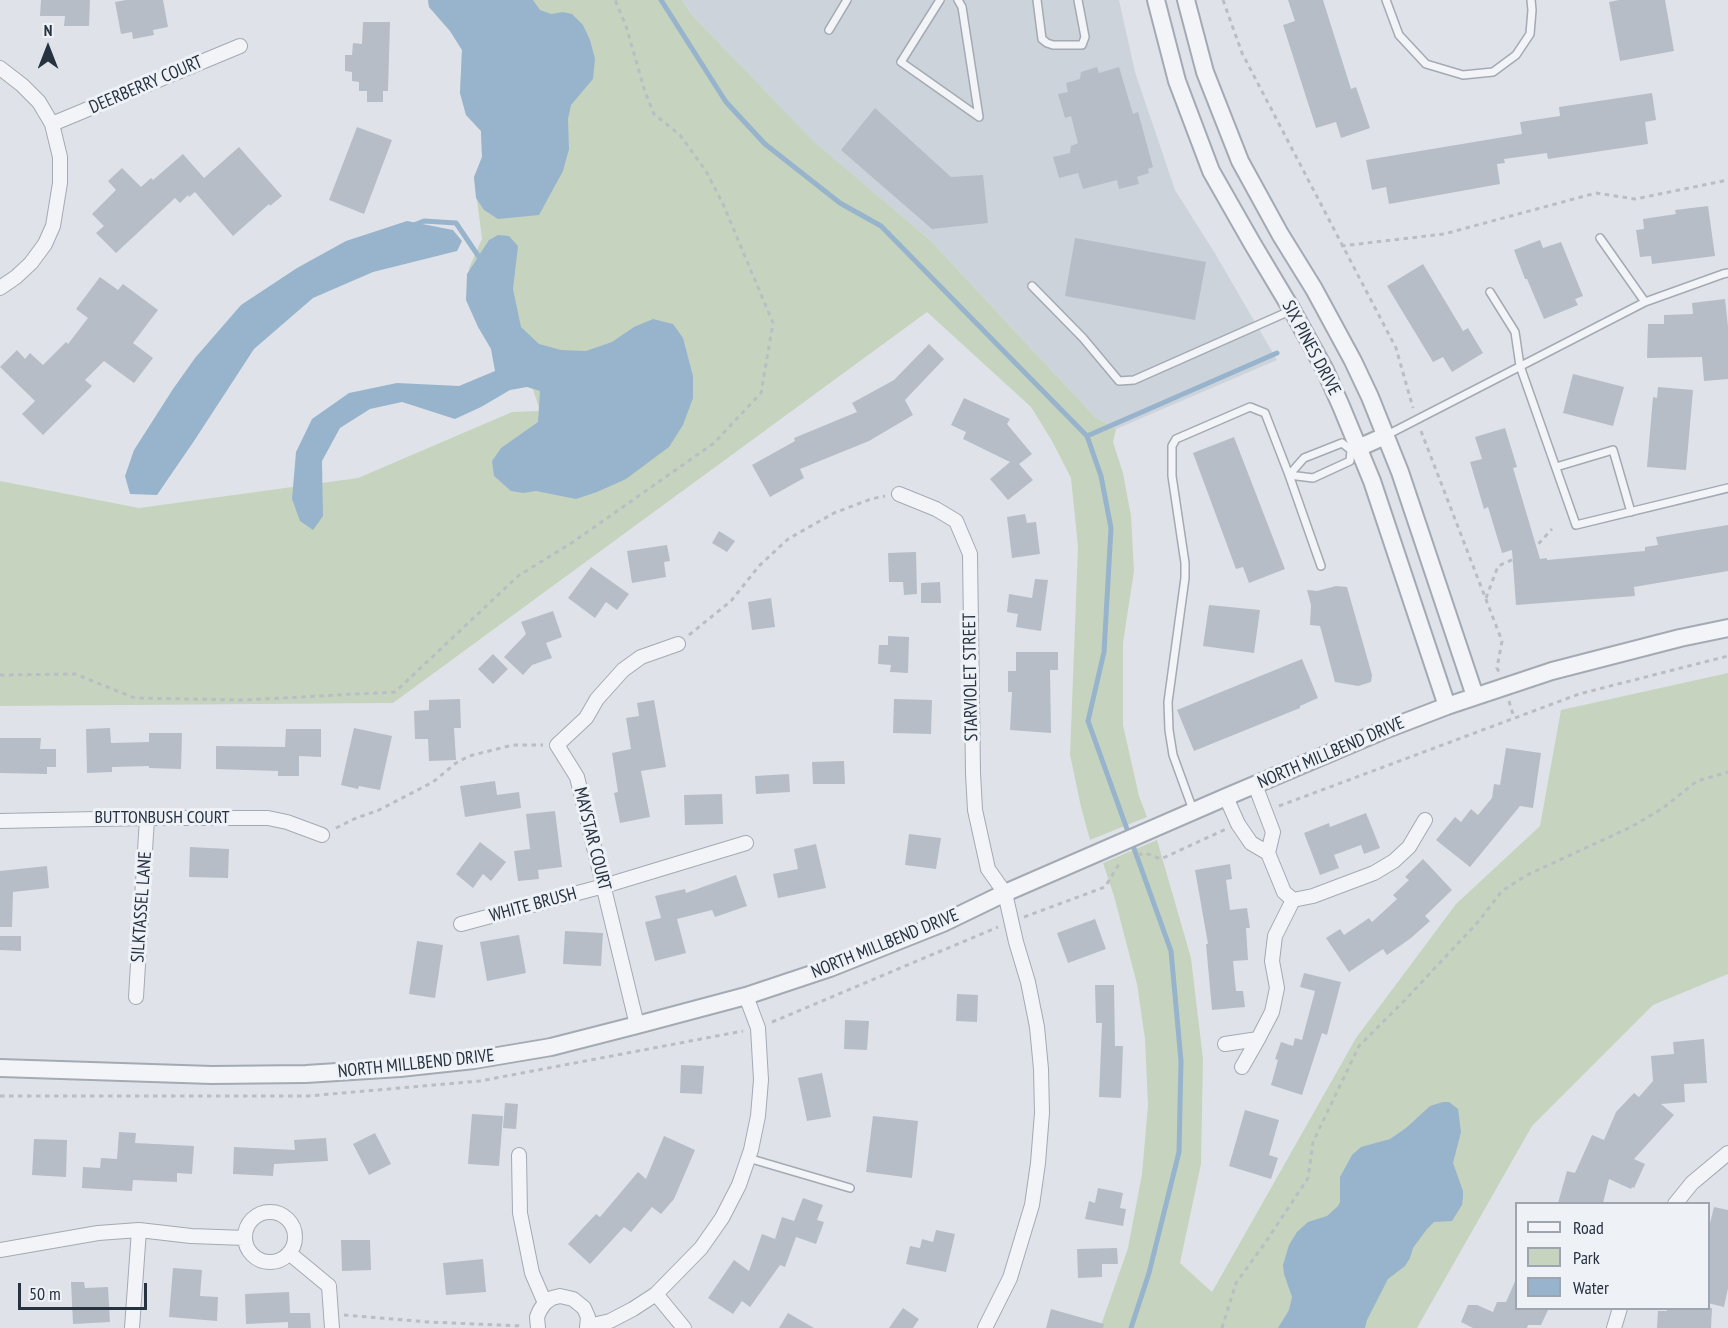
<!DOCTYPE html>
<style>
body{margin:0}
#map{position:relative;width:1728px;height:1328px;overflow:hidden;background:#dfe3e9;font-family:"PT Sans Narrow",sans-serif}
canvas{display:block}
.legend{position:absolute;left:1515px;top:1202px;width:195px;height:108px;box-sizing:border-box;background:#eef2f6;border:2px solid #9ea5ae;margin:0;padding:8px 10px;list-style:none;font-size:18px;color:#273241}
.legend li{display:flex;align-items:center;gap:12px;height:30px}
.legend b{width:30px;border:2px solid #9ea5ae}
.north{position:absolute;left:18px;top:18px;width:60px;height:60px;-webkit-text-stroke:4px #eef2f6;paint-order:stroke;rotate:0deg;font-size:16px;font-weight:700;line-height:24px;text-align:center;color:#273241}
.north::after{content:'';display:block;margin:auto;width:21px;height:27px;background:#273241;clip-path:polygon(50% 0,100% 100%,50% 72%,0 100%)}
.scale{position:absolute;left:18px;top:1283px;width:129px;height:27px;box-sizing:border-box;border:3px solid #273241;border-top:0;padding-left:8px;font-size:18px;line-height:21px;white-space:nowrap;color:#273241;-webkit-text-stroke:4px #eef2f6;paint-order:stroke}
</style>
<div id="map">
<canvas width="1728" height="1328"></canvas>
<ul class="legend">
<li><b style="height:8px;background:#f2f4f7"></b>Road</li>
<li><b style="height:16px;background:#c6d4bf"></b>Park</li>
<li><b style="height:16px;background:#97b4cc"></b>Water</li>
</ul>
<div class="north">N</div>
<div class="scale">50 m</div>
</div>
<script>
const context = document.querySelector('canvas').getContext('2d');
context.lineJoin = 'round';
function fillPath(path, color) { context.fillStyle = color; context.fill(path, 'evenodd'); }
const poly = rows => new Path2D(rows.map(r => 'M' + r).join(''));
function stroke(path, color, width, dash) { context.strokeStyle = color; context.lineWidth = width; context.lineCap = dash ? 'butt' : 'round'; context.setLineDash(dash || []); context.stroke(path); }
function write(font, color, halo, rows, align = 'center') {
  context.font = font + ' "PT Sans Narrow",sans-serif'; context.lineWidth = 6; context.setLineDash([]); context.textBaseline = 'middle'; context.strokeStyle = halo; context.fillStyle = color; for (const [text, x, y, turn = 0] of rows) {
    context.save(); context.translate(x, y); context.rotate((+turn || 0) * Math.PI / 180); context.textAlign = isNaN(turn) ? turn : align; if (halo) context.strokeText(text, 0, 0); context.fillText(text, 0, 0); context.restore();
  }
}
const built = poly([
 [682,0,1119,0,1135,72,1175,190,1216,255,1277,360,1116,429,1095,417,929,239,815,144,692,15]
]);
const green = poly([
 [428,0,682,0,692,15,815,143,929,239,1095,417,1116,429,1113,442,1123,473,1131,516,1134,571,1123,643,1123,725,1139,796,1147,817,1090,840,1081,807,1070,755,1078,547,1071,478,1052,441,1031,407,927,312,393,703,0,706,0,481,139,508,358,478,512,412,540,411,530,380,474,303,469,268,482,239,474,177,482,157,481,131,466,115,460,93,462,50,450,31,429,7],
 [1728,673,1728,974,1653,1005,1532,1126,1417,1328,1100,1328,1128,1248,1142,1174,1148,1105,1145,1039,1137,984,1114,896,1103,863,1157,840,1191,958,1203,1059,1201,1164,1180,1263,1212,1292,1356,1038,1456,904,1540,826,1561,710]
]);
const water = poly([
 [428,0,533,0,540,10,551,14,563,12,572,14,583,25,590,40,595,59,593,79,571,105,568,119,569,149,563,171,539,215,498,219,484,210,476,198,474,177,482,157,481,131,466,115,460,93,462,50,450,31,429,7],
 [407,221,453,230,462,241,457,251,373,272,313,298,254,349,194,441,157,495,130,494,125,476,134,450,173,389,195,358,241,305,297,268,346,241],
 [498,235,509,236,518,246,513,289,521,327,539,344,561,350,586,351,612,342,634,327,653,319,673,324,683,338,693,376,693,398,683,425,669,447,626,479,597,492,576,499,536,491,523,493,511,491,494,476,492,461,501,448,538,422,540,391,527,387,510,390,481,407,455,419,402,402,370,409,340,428,322,461,323,516,313,530,300,521,292,499,296,452,312,419,349,393,397,383,459,386,495,371,491,349,478,327,466,300,467,274,489,240],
 [1443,1102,1449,1102,1458,1109,1461,1132,1453,1163,1463,1191,1463,1197,1462,1205,1452,1221,1434,1222,1427,1229,1413,1248,1410,1258,1405,1266,1388,1279,1367,1320,1365,1328,1278,1328,1289,1310,1292,1297,1284,1274,1283,1265,1289,1245,1297,1232,1308,1222,1327,1216,1338,1206,1340,1202,1340,1177,1352,1155,1361,1147,1390,1139,1406,1128,1430,1106]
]);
const stream = poly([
 [661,0,726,102,765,144,840,203,881,226,1087,436,1101,476,1111,528,1104,652,1088,721,1171,951,1181,1061,1179,1152,1149,1273,1131,1328],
 [414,225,424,221,456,223,481,260],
 [1087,436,1277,353]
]);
const building = poly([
 [41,0,90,0,89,26,64,26,65,16,40,16],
 [126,0,163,0,168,27,153,30,154,35,133,39,132,32,121,34,115,2],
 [1288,0,1323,0,1351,89,1356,87,1370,128,1341,138,1336,122,1316,128,1283,25,1295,21],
 [1619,0,1665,0,1674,51,1620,61,1609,2],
 [363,22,390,22,388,91,383,91,383,102,367,102,367,91,359,91,359,82,352,81,352,72,345,71,345,55,352,55,353,43,362,44],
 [1097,67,1099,73,1119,67,1133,114,1138,112,1153,167,1148,169,1149,173,1137,177,1139,184,1119,189,1117,180,1083,189,1078,173,1059,178,1053,157,1070,153,1071,146,1078,143,1071,116,1065,118,1058,94,1068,92,1066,83,1080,79,1081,72],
 [1652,93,1656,120,1645,122,1648,144,1548,159,1547,153,1504,159,1505,163,1497,164,1500,184,1389,204,1386,187,1372,190,1366,160,1522,134,1520,122,1560,116,1559,107],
 [875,108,951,177,983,175,988,223,932,229,841,150],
 [357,127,392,140,364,214,329,200],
 [239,147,282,196,270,206,269,204,233,236,195,192,189,197,188,195,180,203,175,198,116,253,96,233,104,226,92,214,116,190,108,181,122,168,141,187,151,178,153,180,183,154,204,178],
 [1708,206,1715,256,1652,264,1651,256,1640,257,1636,230,1644,229,1643,219,1676,214,1675,210],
 [1075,238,1206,262,1195,320,1065,296],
 [1540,240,1543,248,1561,242,1583,296,1575,299,1578,305,1544,319,1527,279,1525,279,1514,250],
 [1423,264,1463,331,1468,328,1483,353,1452,372,1443,357,1433,362,1387,286],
 [100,277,118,290,123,284,158,310,133,343,153,358,134,383,104,361,85,380,92,386,43,435,22,414,35,401,0,367,17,350,25,359,30,353,43,365,66,342,68,344,88,318,76,309],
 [1725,299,1728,327,1728,379,1704,381,1702,357,1647,358,1648,324,1664,324,1664,315,1693,314,1692,303],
 [929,344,944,359,905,400,913,415,869,441,800,469,804,478,770,497,752,465,795,441,794,438,857,412,852,403,894,380],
 [1573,374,1624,387,1613,426,1563,413],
 [1658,387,1693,390,1686,470,1647,467,1653,397,1657,398],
 [964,398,1010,419,1007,424,1032,454,1019,464,1033,480,1008,500,990,479,1010,462,963,439,966,432,951,425],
 [1505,428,1517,467,1513,468,1540,559,1547,558,1547,560,1645,551,1645,547,1658,545,1656,537,1728,525,1728,571,1634,587,1635,596,1516,605,1512,550,1502,553,1488,507,1484,509,1470,462,1482,459,1475,437],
 [1234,437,1285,569,1249,583,1243,567,1236,569,1193,453],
 [1025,514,1027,523,1036,522,1040,554,1012,558,1007,517],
 [719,531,735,541,727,552,712,543],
 [667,545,670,561,664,562,666,577,632,583,627,551],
 [916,552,917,594,904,595,903,582,889,582,888,553],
 [591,567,629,594,617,610,606,602,595,618,568,598],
 [1035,579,1048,580,1041,631,1016,627,1018,614,1007,612,1009,594,1032,598],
 [940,582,941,603,921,603,921,583],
 [1336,586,1347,587,1372,675,1371,682,1358,686,1335,682,1320,626,1310,625,1311,605,1307,590,1317,591],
 [771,598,775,627,752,630,748,602],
 [1209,605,1260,610,1254,653,1203,646],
 [553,611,562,637,546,643,552,658,532,665,523,675,504,657,526,634,521,622],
 [888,636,909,637,908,673,890,672,891,665,878,664,879,645,888,645],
 [1016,652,1058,652,1058,670,1050,670,1051,733,1010,730,1012,692,1008,692,1008,671,1016,671],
 [493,654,508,669,493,684,478,669],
 [1302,659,1318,698,1300,706,1300,708,1194,751,1177,710],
 [460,699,461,728,454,728,456,760,429,761,428,739,415,739,414,711,429,710,429,700],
 [894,699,932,700,931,734,893,733],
 [654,700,666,767,641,771,650,817,620,823,614,793,618,792,612,753,631,749,626,718,639,716,637,703],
 [110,728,111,743,149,742,149,733,182,733,181,769,149,768,149,766,112,767,112,772,87,773,86,729],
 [354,728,392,736,380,790,359,786,358,789,341,785],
 [286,729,321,729,321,757,299,756,299,776,278,776,278,771,216,769,216,746,285,747],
 [0,738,41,738,40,749,56,749,56,767,47,767,47,774,0,773],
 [1506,748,1541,753,1533,808,1520,806,1470,867,1436,840,1455,817,1461,822,1471,809,1478,815,1492,798,1494,784,1500,785],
 [844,761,845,784,813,784,812,762],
 [789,774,790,792,756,794,755,776],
 [495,781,497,795,519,792,521,808,465,817,460,786],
 [722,794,723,824,685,825,684,795],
 [555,811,562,867,538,870,539,879,518,881,514,851,530,849,526,814],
 [1366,813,1380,848,1364,854,1361,845,1334,855,1339,868,1320,875,1304,833,1329,823,1330,827],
 [909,834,941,838,936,869,905,865],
 [480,842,506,862,491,881,483,874,473,888,456,874],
 [816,844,826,888,778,898,773,874,798,869,794,849],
 [190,847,229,849,228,878,189,877],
 [1423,859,1452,890,1425,916,1430,921,1411,938,1387,955,1383,949,1349,972,1326,938,1340,929,1344,935,1369,918,1372,922,1397,899,1393,895,1409,880,1405,877],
 [1230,864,1232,879,1226,880,1230,910,1247,908,1250,928,1246,928,1248,960,1233,961,1236,991,1243,991,1245,1007,1212,1010,1206,944,1208,944,1195,870],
 [47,866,49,888,13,892,12,927,0,927,0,871],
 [736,875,747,906,715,917,712,910,677,919,686,953,655,961,645,922,661,918,655,896,685,889,686,893],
 [1095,919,1106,949,1068,963,1057,933],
 [565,931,603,933,601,966,563,964],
 [519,935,526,973,487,981,480,942],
 [0,936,21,936,21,951,0,950],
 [417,941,443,945,435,998,409,994],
 [1304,973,1341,982,1327,1035,1322,1033,1302,1095,1271,1085,1278,1060,1275,1059,1281,1042,1293,1046,1295,1038,1302,1040,1315,991,1300,987],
 [1095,985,1114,985,1115,1046,1123,1046,1121,1098,1099,1097,1102,1023,1096,1023],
 [957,994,978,995,977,1022,956,1021],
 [845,1020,869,1021,867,1050,844,1049],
 [1704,1039,1707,1083,1684,1084,1685,1102,1661,1104,1674,1115,1634,1159,1645,1164,1634,1188,1632,1187,1631,1189,1609,1179,1603,1203,1558,1203,1567,1171,1575,1173,1592,1135,1604,1140,1616,1112,1634,1093,1639,1097,1653,1081,1651,1056,1674,1054,1673,1042],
 [681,1065,704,1066,702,1094,680,1093],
 [822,1073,831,1117,807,1121,798,1078],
 [505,1103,518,1104,516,1129,503,1128],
 [1245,1110,1279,1120,1269,1155,1278,1158,1271,1179,1229,1166],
 [472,1114,503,1116,499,1166,468,1164],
 [873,1116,918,1121,912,1178,866,1172],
 [119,1132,136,1133,135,1143,194,1146,192,1174,177,1173,177,1182,133,1180,132,1191,82,1188,83,1167,100,1168,101,1158,117,1159],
 [375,1133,391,1164,369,1175,353,1144],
 [664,1136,695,1150,674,1199,661,1214,652,1207,631,1232,624,1227,590,1264,568,1244,596,1214,600,1217,638,1172,646,1179],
 [326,1138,328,1161,274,1164,273,1176,233,1174,234,1147,295,1150,294,1140],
 [34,1139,67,1140,66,1177,32,1175],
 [1098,1188,1123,1193,1120,1208,1126,1209,1123,1226,1085,1219,1089,1201,1095,1203],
 [803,1198,823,1205,817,1220,824,1222,816,1244,796,1237,785,1267,780,1265,750,1307,742,1301,733,1314,708,1298,734,1260,749,1271,762,1234,775,1239,782,1217,794,1221],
 [1714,1207,1728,1210,1728,1288,1724,1307,1708,1303,1708,1231],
 [936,1230,955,1234,946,1272,906,1264,910,1246,920,1248,922,1239,933,1242],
 [341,1240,370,1240,371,1270,342,1271],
 [1117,1248,1118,1264,1102,1264,1102,1277,1078,1278,1077,1249],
 [483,1259,486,1292,446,1295,443,1263],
 [173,1268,202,1270,200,1296,218,1297,217,1321,169,1317],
 [1516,1279,1516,1308,1549,1308,1541,1325,1528,1325,1527,1328,1473,1328,1461,1322,1468,1305,1477,1305,1493,1312,1497,1302,1506,1302],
 [71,1282,84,1282,85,1288,108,1287,110,1322,73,1324],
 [289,1292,290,1313,310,1313,311,1328,288,1328,288,1322,246,1324,245,1294],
 [903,1308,919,1319,913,1328,889,1328],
 [1667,1308,1712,1308,1711,1328,1657,1328,1658,1311,1667,1311],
 [1051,1309,1104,1324,1103,1328,1046,1328],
 [788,1313,814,1328,779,1328]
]);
const path = poly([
 [1223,0,1242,53,1396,348,1413,408],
 [1341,246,1444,234,1596,193,1635,199,1728,180],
 [1421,431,1502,641,1497,668,1499,672],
 [1486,598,1498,566,1532,551,1552,529],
 [689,635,731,601,759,566,788,539,834,513,871,499,885,496],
 [0,675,75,674,135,698,244,700,395,692,518,576,573,542,714,443,761,393,773,323,723,204,706,171,680,135,654,114,645,92,626,26,615,0],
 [1509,701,1514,718],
 [1279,806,1579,694,1728,656],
 [336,828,354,819,379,810,433,782,456,763,469,756,513,745,543,745],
 [1138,855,1145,853,1161,859,1226,829],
 [1024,917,1105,887,1121,861],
 [772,1022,998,927],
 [0,1096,308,1096,480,1081,743,1031],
 [344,1315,428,1322,523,1326],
 [1222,1328,1236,1283,1265,1243,1308,1178,1313,1142,1359,1046,1404,1001,1478,922,1502,891,1527,875,1631,827,1663,808,1697,781,1728,772]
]);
const service = poly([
 [940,0,901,62,979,117,962,7,958,0],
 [1037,0,1042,39,1047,43,1053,45,1082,45,1085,37,1078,0],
 [1386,0,1399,35,1426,64,1463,75,1493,72,1516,55,1530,34,1532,10,1531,0],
 [829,30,847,0],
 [1600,238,1645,302],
 [1032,286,1083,338,1119,381,1134,380,1292,310],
 [1490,292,1515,332,1520,366,1576,525,1728,488],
 [1387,435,1645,302,1723,274,1728,273],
 [1342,443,1351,450,1350,461,1313,478,1289,475,1304,458,1342,443],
 [1556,467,1613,450,1631,512],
 [1193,810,1173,755,1169,730,1168,702,1185,578,1185,563,1172,476,1172,446,1176,439,1250,407,1265,413,1289,475,1321,566],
 [748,1158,850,1188]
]);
const minor = poly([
 [0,68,22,85,39,102,52,124,60,157,60,183,53,226,45,244,31,263,16,277,0,288],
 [52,124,240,46],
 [899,494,936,509,956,521,970,554,973,773,975,810,988,869,1005,893,1016,942,1028,982,1037,1027,1041,1069,1042,1113,1038,1163,1032,1205,1010,1278,985,1328],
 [1255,785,1273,832,1268,853],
 [1226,797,1238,824,1251,843,1268,853,1284,892,1293,900,1313,896,1374,873,1394,861,1409,847,1425,820],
 [0,821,147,818,268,818,287,822,322,835],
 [461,924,604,886,746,843],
 [136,997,147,818],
 [637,1025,577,777,557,745,586,718,597,699,623,670,641,657,678,644],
 [1225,1044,1258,1039],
 [1242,1067,1258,1039,1272,1012,1277,988,1272,961,1275,936,1293,900],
 [519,1155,520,1213,532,1273,545,1303],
 [1675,1204,1692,1183,1728,1153],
 '245 1237a25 25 0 1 1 50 0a25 25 0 1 1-50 0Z',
 [0,1250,98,1233,139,1230,191,1236,245,1238],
 [289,1253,329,1286,332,1328],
 [656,1294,684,1328],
 [588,1326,610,1321,633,1309,656,1294,701,1248,722,1218,739,1185,751,1150,758,1116,761,1080,758,1028,746,996],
 [132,1328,139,1230],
 [538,1328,537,1317,540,1310,545,1303,552,1298,560,1296,573,1299,584,1308,588,1317,587,1328],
 [1614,1328,1620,1308]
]);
const tertiary = poly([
 [1156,0,1177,81,1211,171,1252,243,1292,310,1325,370,1341,406,1372,481,1447,706],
 [1186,0,1205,72,1240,161,1280,234,1314,289,1353,361,1370,397,1400,472,1475,696],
 [1358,448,1385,436],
 [0,1068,212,1075,306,1074,400,1068,474,1060,551,1047,637,1025,746,996,830,968,943,923,1005,893,1226,797,1382,731,1447,706,1552,671,1680,638,1728,628]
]);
const streetNames = [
 ["DEERBERRY COURT",146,85,-23],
 ["SIX PINES DRIVE",1311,348,62],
 ["STARVIOLET STREET",971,677,-91],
 ["NORTH MILLBEND DRIVE",1331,753,-23],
 ["BUTTONBUSH COURT",162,818],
 ["MAYSTAR COURT",592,839,76],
 ["WHITE BRUSH",533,905,-15],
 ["SILKTASSEL LANE",142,907,-86],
 ["NORTH MILLBEND DRIVE",885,944,-22],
 ["NORTH MILLBEND DRIVE",416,1064,-6]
];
fillPath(built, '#cdd3db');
fillPath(green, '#c6d4bf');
fillPath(water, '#97b4cc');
stroke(stream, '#97b4cc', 5);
fillPath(building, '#b6bdc6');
stroke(service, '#a4aab3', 10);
stroke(minor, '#a4aab3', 16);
stroke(tertiary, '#a4aab3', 20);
stroke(path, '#b9bec4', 3, [4.5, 4.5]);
stroke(service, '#f2f4f7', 7);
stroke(minor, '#f2f4f7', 14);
stroke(tertiary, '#f2f4f7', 16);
write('18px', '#273241', '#eef2f6', streetNames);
</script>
